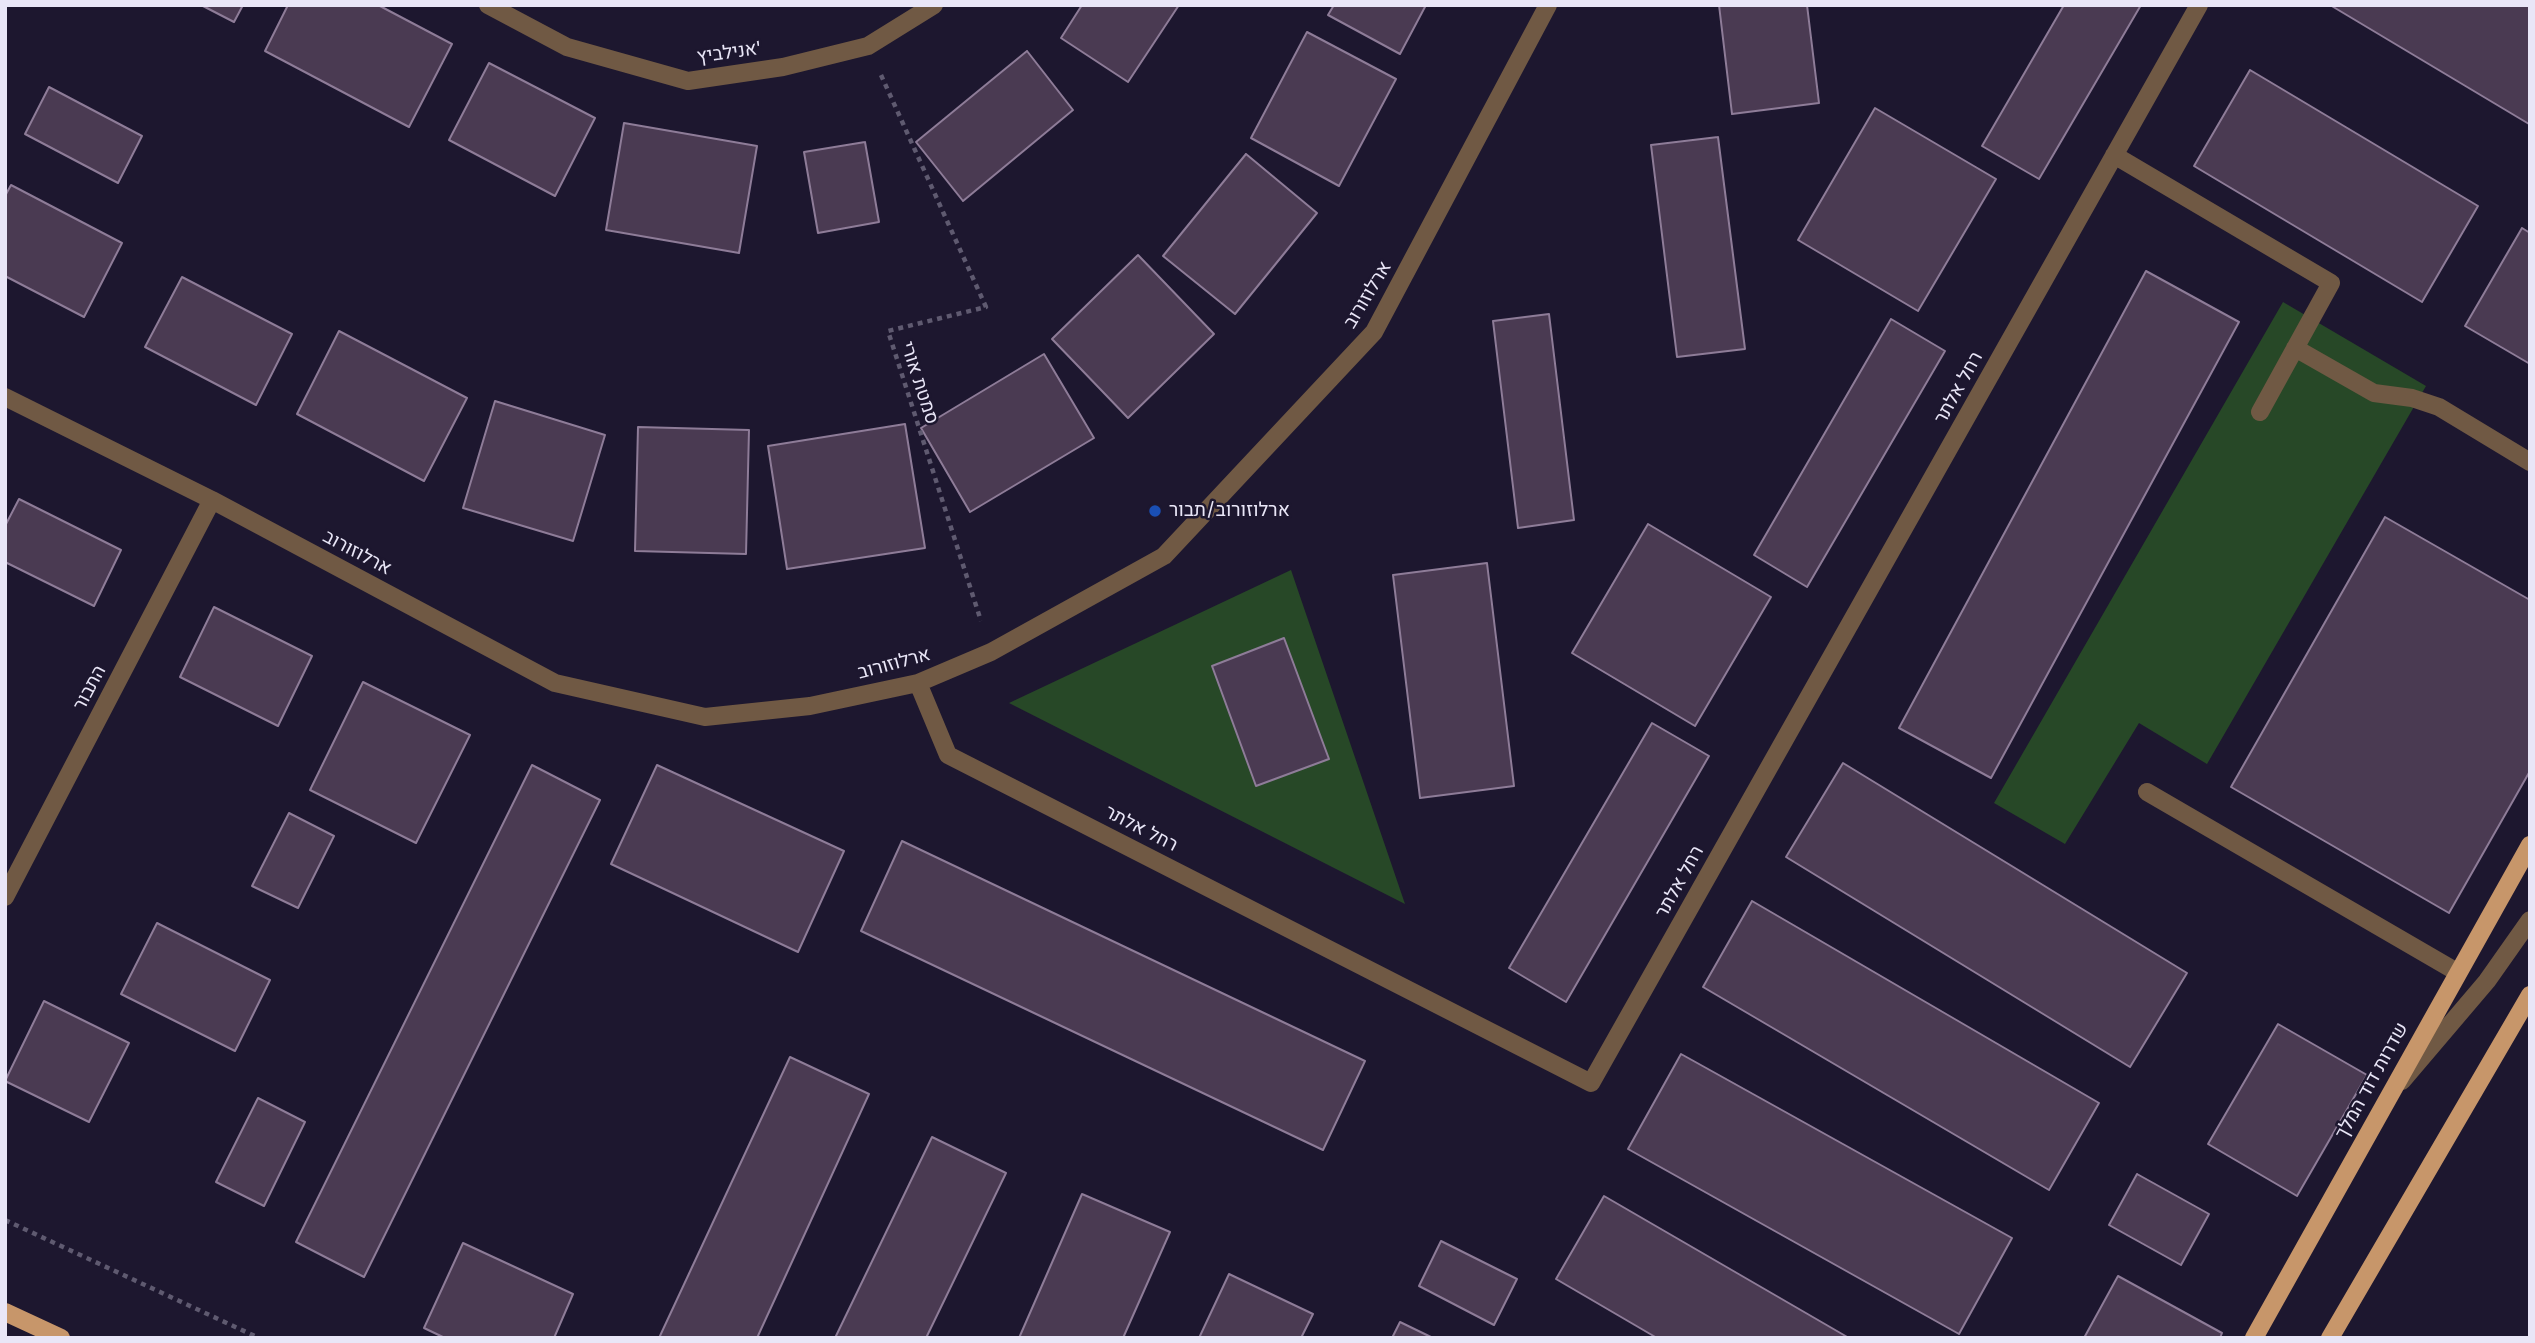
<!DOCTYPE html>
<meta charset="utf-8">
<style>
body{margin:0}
#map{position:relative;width:2535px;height:1343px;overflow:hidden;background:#1d172f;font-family:"Fira Sans",sans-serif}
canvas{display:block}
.frame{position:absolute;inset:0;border:7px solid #e9e6f7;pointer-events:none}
</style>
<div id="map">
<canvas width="2535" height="1343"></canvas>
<div class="frame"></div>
</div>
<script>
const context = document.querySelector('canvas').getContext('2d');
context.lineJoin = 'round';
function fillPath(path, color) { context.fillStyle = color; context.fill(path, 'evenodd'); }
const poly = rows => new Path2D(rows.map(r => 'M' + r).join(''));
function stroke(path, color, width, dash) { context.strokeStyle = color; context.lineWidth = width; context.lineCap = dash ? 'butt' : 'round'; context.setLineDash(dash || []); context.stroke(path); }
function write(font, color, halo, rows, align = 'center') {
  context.font = font + ' "Fira Sans",Heebo,sans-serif'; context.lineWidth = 5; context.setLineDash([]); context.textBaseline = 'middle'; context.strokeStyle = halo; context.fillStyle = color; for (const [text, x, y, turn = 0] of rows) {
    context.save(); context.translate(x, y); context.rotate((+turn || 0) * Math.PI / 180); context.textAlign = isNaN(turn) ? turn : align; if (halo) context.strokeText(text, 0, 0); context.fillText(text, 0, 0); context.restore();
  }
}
const green = poly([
 [2283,302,2426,386,2207,764,2139,723,2065,844,1994,803],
 [1291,570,1405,904,1009,703]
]);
const building = poly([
 [201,5,243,5,234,22,201,5],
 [288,5,378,5,452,44,409,127,265,51,288,5],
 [1082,5,1179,5,1128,82,1061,38,1082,5],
 [1334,5,1426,5,1400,54,1328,15,1334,5],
 [1719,5,1807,5,1819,103,1732,114,1719,5],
 [2064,5,2141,5,2039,179,1982,146,2064,5],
 [2330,5,2530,5,2529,124,2330,5],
 [1307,32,1396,79,1339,186,1251,138,1307,32],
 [1027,51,1073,110,963,201,916,142,1027,51],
 [489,63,595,118,555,196,449,140,489,63],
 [2250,70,2478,206,2422,302,2194,166,2250,70],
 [49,87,142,136,118,183,25,134,49,87],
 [1875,108,1996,179,1918,311,1798,240,1875,108],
 [624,123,757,146,739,253,606,230,624,123],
 [1718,137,1745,349,1677,357,1651,145,1718,137],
 [865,142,879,222,818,233,804,152,865,142],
 [1246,154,1317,213,1235,314,1163,256,1246,154],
 [11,185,122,243,84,317,5,276,5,196,11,185],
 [2522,228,2530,233,2530,364,2465,326,2522,228],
 [1138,255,1214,334,1128,418,1052,339,1138,255],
 [2146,271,2239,322,1991,778,1899,728,2146,271],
 [182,277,292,334,256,405,145,347,182,277],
 [1549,314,1574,520,1518,528,1493,321,1549,314],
 [1891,319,1945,351,1807,587,1754,555,1891,319],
 [339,331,467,398,424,481,297,414,339,331],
 [1044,354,1094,438,970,512,921,428,1044,354],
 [495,401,605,435,573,541,463,508,495,401],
 [905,424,925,548,787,569,768,446,905,424],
 [638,427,749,430,746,554,635,551,638,427],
 [19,499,121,550,94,606,5,562,5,526,19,499],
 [2385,517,2530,600,2530,771,2449,913,2231,787,2385,517],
 [1648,524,1771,597,1695,726,1572,653,1648,524],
 [1487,563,1514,786,1420,798,1393,575,1487,563],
 [214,607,312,656,278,726,180,677,214,607],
 [1284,638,1329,759,1256,786,1212,666,1284,638],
 [363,682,470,735,416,843,310,790,363,682],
 [1652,723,1709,756,1566,1002,1509,968,1652,723],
 [1843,763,2187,973,2130,1067,1786,857,1843,763],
 [532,765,600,800,364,1277,296,1242,532,765],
 [657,765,844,851,798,952,611,864,657,765],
 [289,813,334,836,298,908,252,886,289,813],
 [902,841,1365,1061,1323,1150,861,931,902,841],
 [1752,901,2099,1103,2049,1190,1703,987,1752,901],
 [157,923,270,980,235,1051,121,994,157,923],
 [44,1001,129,1043,89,1122,5,1081,44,1001],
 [2278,1024,2367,1075,2297,1196,2208,1144,2278,1024],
 [1681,1054,2012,1238,1959,1334,1628,1149,1681,1054],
 [790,1057,869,1094,757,1338,659,1338,790,1057],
 [258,1098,305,1122,264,1206,216,1182,258,1098],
 [932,1137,1006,1173,926,1338,835,1338,932,1137],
 [2137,1174,2209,1214,2181,1265,2109,1225,2137,1174],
 [1082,1194,1170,1232,1123,1338,1019,1338,1082,1194],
 [1604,1196,1849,1338,1657,1338,1556,1279,1604,1196],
 [1441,1241,1517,1279,1494,1325,1419,1286,1441,1241],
 [463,1243,573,1294,554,1338,445,1338,424,1328,463,1243],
 [1229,1274,1313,1314,1301,1338,1199,1338,1229,1274],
 [2118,1276,2222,1333,2220,1338,2084,1338,2118,1276],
 [1400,1322,1433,1338,1392,1338,1400,1322]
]);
const path = poly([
 [881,75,986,307,888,331,981,621],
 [5,1220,259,1338]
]);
const minor = poly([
 [488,5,567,47,688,81,783,67,868,46,934,5],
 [2114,155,2331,283,2260,412],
 [2295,348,2374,393,2412,398,2439,407,2530,462],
 [5,397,212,500,555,683,705,717,810,706,918,683,991,652,1164,556,1374,332,1548,5],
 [918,683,948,755,1591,1083,2199,5],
 [2147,792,2457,972],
 [5,897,212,500],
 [2402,1081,2487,981,2530,920]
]);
const major = poly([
 [5,1312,61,1338],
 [2254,1338,2530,845],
 [2330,1338,2530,995]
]);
const markers = [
 [1155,511,7,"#1a4fb4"]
];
const streetNames = [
 ["אנילביץ'",729,53,-8],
 ["ארלוזורוב",1368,295,-59],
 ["סמטת אורי",919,383,72],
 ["רחל אלתר",1959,388,-61],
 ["ארלוזורוב",357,553,28],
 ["ארלוזורוב",894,664,-15],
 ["התבור",90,688,-62],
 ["רחל אלתר",1141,829,27],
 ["רחל אלתר",1680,882,-61],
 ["שדרות דוד המלך",2372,1081,-61]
];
const poiNames = [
 ["ארלוזורוב/תבור",1169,511]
];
fillPath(green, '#274827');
fillPath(building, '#4a3a52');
stroke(building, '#8e7c98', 2);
stroke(path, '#5f5a70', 4.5, [5, 5]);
stroke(minor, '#705944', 18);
stroke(major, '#c7966a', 18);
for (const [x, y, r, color] of markers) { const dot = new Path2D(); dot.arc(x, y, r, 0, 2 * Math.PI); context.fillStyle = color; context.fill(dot); stroke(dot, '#1d172f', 2.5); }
write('19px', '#e9e6f7', '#1d172f', streetNames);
write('19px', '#e9e6f7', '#1d172f', poiNames, 'left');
</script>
